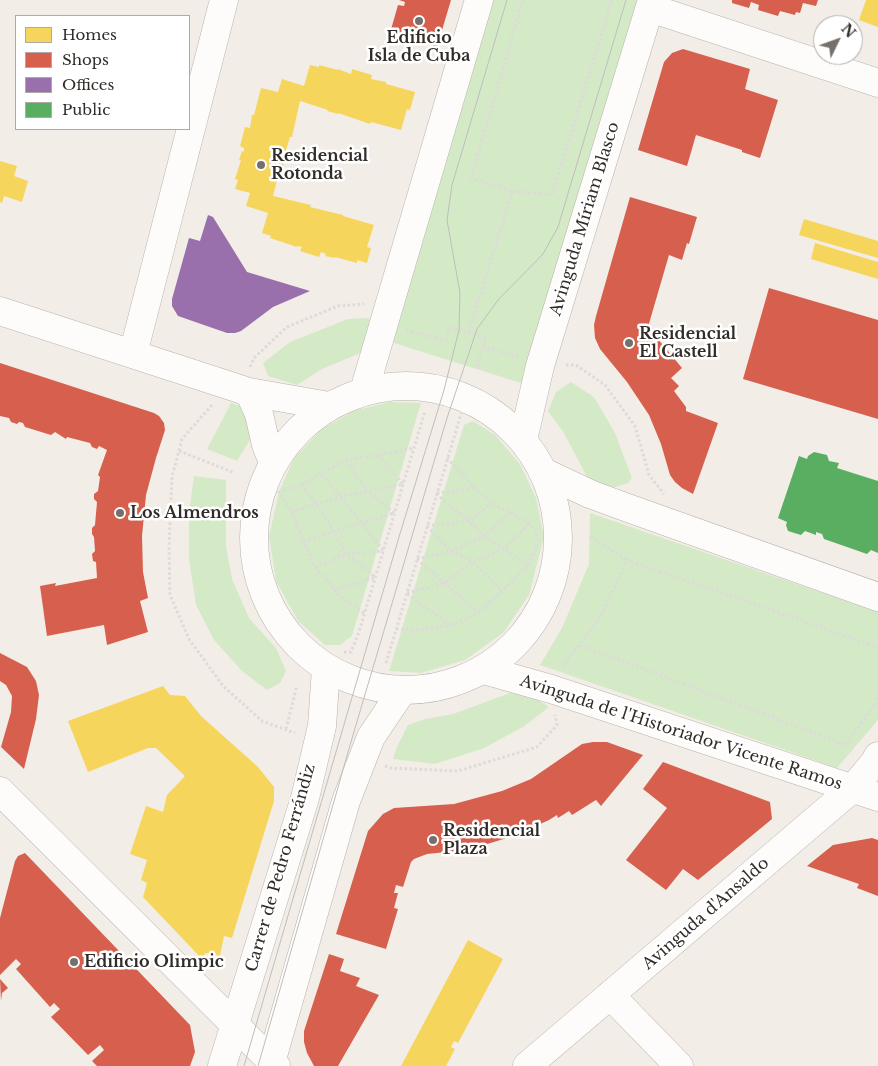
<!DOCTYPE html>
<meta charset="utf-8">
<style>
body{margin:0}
#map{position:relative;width:878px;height:1066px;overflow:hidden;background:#f3ede7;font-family:"Libre Baskerville",serif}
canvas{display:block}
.legend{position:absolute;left:15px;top:15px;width:175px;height:115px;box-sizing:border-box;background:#fff;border:1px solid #adaba9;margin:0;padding:6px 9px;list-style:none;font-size:15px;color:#312c28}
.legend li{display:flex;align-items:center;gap:10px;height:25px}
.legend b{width:25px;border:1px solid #adaba9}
.north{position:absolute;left:813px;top:15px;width:50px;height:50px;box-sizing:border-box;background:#fff;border:1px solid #adaba9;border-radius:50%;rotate:48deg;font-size:14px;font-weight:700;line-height:20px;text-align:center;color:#312c28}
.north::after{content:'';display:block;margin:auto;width:18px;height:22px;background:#75706b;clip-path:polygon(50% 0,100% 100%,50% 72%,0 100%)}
</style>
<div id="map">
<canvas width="878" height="1066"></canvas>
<ul class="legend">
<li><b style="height:14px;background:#f6d55c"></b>Homes</li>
<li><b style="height:14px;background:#d6604d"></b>Shops</li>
<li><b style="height:14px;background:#9970ab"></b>Offices</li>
<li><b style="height:14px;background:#5aae61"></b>Public</li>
</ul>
<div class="north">N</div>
</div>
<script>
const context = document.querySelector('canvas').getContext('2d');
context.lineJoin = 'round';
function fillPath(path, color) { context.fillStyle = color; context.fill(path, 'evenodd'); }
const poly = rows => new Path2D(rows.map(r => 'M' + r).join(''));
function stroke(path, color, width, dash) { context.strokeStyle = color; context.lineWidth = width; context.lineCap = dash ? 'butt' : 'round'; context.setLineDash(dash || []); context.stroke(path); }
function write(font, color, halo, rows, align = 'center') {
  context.font = font + ' "Libre Baskerville",serif'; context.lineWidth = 5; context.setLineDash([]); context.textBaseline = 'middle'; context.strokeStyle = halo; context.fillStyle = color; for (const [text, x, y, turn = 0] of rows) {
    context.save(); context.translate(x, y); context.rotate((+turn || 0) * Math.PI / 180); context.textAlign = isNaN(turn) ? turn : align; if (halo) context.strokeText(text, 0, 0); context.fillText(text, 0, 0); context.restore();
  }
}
const green = poly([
 [492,0,637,0,524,384,391,342],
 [369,318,371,329,363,352,322,369,297,385,268,376,263,363,290,342,348,319],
 [571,382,594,397,615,433,632,478,628,483,612,488,589,481,564,433,548,411,556,392],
 [390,402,421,403,352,636,340,645,325,645,298,621,276,581,269,536,279,492,294,458,321,430,353,411],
 [231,403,240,406,249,419,251,438,237,461,207,449],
 [473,421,495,435,520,464,536,498,544,537,529,595,503,633,465,660,421,673,389,671,464,425],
 [194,476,226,480,226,546,232,579,249,618,276,648,286,671,280,683,267,690,242,671,214,640,196,605,189,560,189,513],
 [590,513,878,612,878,720,837,768,540,665,562,628,589,564],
 [510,693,531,696,549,707,523,727,484,748,435,764,393,759,396,749,408,725,425,719,453,714]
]);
const homes = poly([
 [866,0,878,0,878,27,859,20],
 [310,65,319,67,319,65,338,70,338,69,351,74,352,69,372,75,371,79,386,82,386,84,415,92,410,110,407,109,401,130,371,122,370,124,338,113,338,114,327,111,328,110,300,101,292,137,290,137,283,160,285,161,282,170,280,169,273,196,311,205,310,207,343,215,343,216,374,225,367,247,371,248,367,263,357,260,357,263,335,257,335,258,325,256,326,254,321,252,319,257,300,251,302,247,297,246,297,247,270,238,271,236,262,233,268,213,246,206,250,193,235,189,238,180,235,179,241,160,239,160,242,151,244,152,244,148,240,146,245,127,250,128,252,115,254,115,261,88,278,92,282,79,304,86],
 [0,161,17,166,14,176,28,181,22,202,4,196,2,203,0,202],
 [804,219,878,241,878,258,799,235],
 [815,243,878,262,878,279,811,259],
 [163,686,170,695,185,696,201,716,258,767,274,787,274,801,232,938,224,936,220,956,205,953,203,960,143,897,147,883,141,880,147,860,130,854,146,806,163,812,167,795,185,776,156,748,148,748,88,772,68,721],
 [468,940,503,959,458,1043,454,1041,451,1047,455,1049,446,1066,401,1066]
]);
const shops = poly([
 [399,0,451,0,437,47,390,33,398,5,404,6,405,2],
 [732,0,818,0,816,6,803,3,800,13,796,12,795,15,780,11,778,16,758,10,759,5,751,2,749,8,732,3],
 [683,49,750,69,745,89,778,100,760,158,742,152,742,150,696,135,687,166,638,150,664,62,672,53],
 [630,197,697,217,689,244,687,243,682,260,669,255,648,327,682,368,671,378,679,386,674,391,686,407,686,411,718,423,693,494,682,488,675,482,670,475,661,444,649,415,627,382,600,349,595,338,594,325,596,316],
 [769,288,878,320,878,419,743,379],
 [0,363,154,413,159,416,164,423,165,430,156,458,146,495,142,536,143,572,148,598,140,601,148,632,107,645,104,625,47,636,40,586,56,583,55,586,97,578,96,562,93,561,92,554,95,551,94,537,92,534,92,528,95,525,97,502,94,499,94,494,98,491,100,477,98,475,107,450,99,446,97,449,92,447,90,443,67,437,66,439,55,432,51,435,25,427,23,423,19,422,17,424,11,422,9,418,0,416],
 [0,653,27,667,36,681,39,695,36,719,24,769,1,747,11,712,12,696,6,685,0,681],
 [593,742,607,742,643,755,601,806,596,800,572,815,569,811,558,818,557,815,549,820,520,833,520,834,474,848,474,845,466,848,466,850,427,854,414,859,411,862,403,887,396,885,394,893,398,893,394,908,398,909,386,949,336,934,368,831,383,814,394,808,454,804,502,791,531,779,582,744],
 [663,762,770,802,772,819,698,880,683,869,666,890,626,860,667,808,643,789],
 [872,838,878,840,878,896,857,888,859,884,807,866,833,845],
 [25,853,190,1025,195,1052,190,1066,97,1066,92,1061,104,1050,100,1045,88,1055,51,1017,60,1009,54,1003,50,1007,16,969,21,964,16,959,0,975,0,918,15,861,18,856],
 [329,954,344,959,340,971,360,978,356,986,379,995,338,1066,314,1066,307,1053,304,1042,304,1031],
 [0,979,8,988,2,993,1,1001]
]);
const offices = poly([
 [208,215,213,217,247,272,310,291,273,307,241,331,235,333,227,333,178,316,172,306,172,299,189,238,200,241]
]);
const public = poly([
 [814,452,827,455,829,461,839,463,837,468,878,481,878,553,871,550,867,554,824,539,822,534,816,532,816,535,805,531,801,535,788,531,786,525,787,522,778,518,799,456,807,459,808,456]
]);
const path = poly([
 [523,0,471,178,513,191,552,195,612,0],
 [406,330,446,340,449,327,486,338,476,369],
 [468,332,513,191],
 [483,346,518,358],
 [566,365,576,365,605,385,635,426,649,475,664,494],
 [250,367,254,358,287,327,338,306,364,304],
 [212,405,182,439,172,477,169,548,170,595,189,639,223,686,262,721,295,733],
 [179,451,235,473],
 [346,460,367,491,394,513],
 [322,474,383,550],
 [301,485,317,505,347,554,375,577],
 [437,493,475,488],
 [436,494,469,521,484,536,528,565],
 [292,512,339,497,403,484,379,455],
 [427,526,451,551,473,562,502,591],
 [427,526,469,521,492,503],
 [590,537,627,560],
 [304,542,332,532,394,513],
 [417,559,451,551,484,536,511,512],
 [417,559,478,613],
 [315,567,347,554,383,551],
 [333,590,374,578],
 [407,593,444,583,473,562,503,549,530,523],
 [407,594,450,625],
 [364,613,340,596,315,567,291,512,279,492,301,485,346,460,379,455,414,448],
 [396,629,419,630,451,625,478,613,502,591,528,565,534,554,538,540,536,531,530,523,492,503,475,488,447,458],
 [580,645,846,745,875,704],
 [344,652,351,652,359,632,425,411],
 [386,663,462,411],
 [562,667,600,618,627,560,878,647],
 [878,693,875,704,878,704],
 [286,729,297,685],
 [385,766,390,768,458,771,537,747,557,725,555,715]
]);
const minor = poly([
 [650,8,878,83],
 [0,311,249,392,329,406],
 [133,354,224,0],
 '254 538a152 152 0 1 1 304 0a152 152 0 1 1-304 0Z',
 [364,391,479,0],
 [249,392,259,414,266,445,273,462],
 [523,440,540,366,652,0],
 [543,472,590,494,625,507,878,597],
 [484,670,551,689,878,797],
 [0,791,276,1066],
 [610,995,679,1066],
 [222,1066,305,798,322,726,326,668],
 [270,1066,346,801,371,737,402,691],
 [527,1066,853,788,874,763,878,756]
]);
const tram = poly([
 [244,1066,399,537,444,390,459,330,460,293,447,220,452,185,507,0],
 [258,1066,353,735,447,418,477,329,498,300,543,254,558,227,626,0]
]);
const markers = [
 [419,21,5,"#75706b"],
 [261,165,5,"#75706b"],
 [629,343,5,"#75706b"],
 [120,513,5,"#75706b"],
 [433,840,5,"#75706b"],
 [74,962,5,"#75706b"]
];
const poiNames = [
 ["Edificio",419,38,"center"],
 ["Isla de Cuba",419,56,"center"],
 ["Residencial",271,156],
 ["Rotonda",271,174],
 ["Residencial",639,334],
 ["El Castell",639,352],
 ["Los Almendros",130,513],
 ["Residencial",443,831],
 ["Plaza",443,849],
 ["Edificio Olimpic",84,962]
];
const streetNames = [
 ["Avinguda Míriam Blasco",585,219,-73],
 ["Avinguda de l'Historiador Vicente Ramos",681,733,18],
 ["Carrer de Pedro Ferrándiz",281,868,-74],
 ["Avinguda d'Ansaldo",706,914,-41]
];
fillPath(green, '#d4eac7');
fillPath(homes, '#f6d55c');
fillPath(shops, '#d6604d');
fillPath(offices, '#9970ab');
fillPath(public, '#5aae61');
stroke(minor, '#b7b2ae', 29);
stroke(path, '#dddad9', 3, [2.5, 2.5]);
stroke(minor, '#fdfcfb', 28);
stroke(tram, '#bfbdbc', 1);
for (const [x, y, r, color] of markers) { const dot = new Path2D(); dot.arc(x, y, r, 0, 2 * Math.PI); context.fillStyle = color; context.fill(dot); stroke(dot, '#fff', 2); }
write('bold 16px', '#312c28', '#fff', poiNames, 'left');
write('16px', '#312c28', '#fff', streetNames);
</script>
